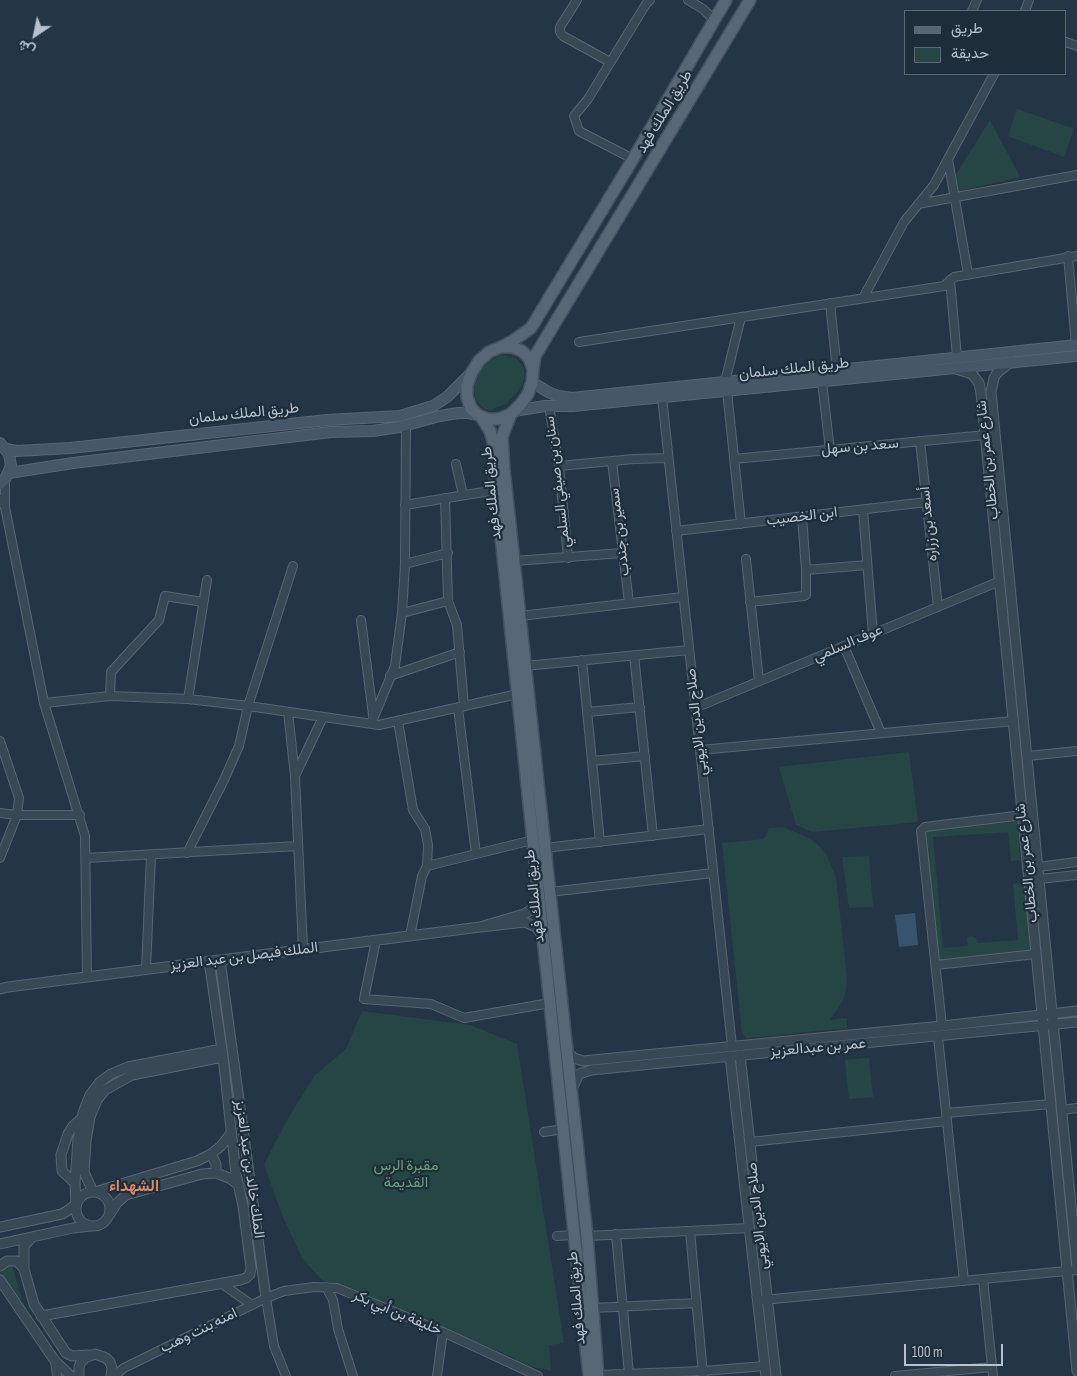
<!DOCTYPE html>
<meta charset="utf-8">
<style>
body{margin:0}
#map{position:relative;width:1077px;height:1376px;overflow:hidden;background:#243646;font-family:"Sofia Sans Condensed",Vazirmatn,sans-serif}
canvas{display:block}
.legend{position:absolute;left:904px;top:10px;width:162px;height:65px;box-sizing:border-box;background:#1d2d3a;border:1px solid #5b6975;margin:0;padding:6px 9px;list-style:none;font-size:15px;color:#b7c2ce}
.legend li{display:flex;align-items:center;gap:10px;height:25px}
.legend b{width:25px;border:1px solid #5b6975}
.north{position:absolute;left:10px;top:10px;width:50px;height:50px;-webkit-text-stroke:4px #1d2d3a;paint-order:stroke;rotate:214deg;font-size:14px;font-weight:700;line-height:20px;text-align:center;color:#b7c2ce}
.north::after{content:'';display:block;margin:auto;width:18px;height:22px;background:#b7c2ce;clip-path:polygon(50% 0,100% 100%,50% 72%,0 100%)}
.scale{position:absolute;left:904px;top:1344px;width:99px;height:22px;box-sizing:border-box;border:2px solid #b7c2ce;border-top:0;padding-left:6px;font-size:15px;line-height:18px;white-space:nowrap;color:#b7c2ce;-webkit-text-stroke:4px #1d2d3a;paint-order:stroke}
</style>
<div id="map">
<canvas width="1077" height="1376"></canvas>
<ul class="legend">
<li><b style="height:6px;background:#576775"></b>طريق</li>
<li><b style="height:14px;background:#264646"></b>حديقة</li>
</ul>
<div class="north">ش</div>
<div class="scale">100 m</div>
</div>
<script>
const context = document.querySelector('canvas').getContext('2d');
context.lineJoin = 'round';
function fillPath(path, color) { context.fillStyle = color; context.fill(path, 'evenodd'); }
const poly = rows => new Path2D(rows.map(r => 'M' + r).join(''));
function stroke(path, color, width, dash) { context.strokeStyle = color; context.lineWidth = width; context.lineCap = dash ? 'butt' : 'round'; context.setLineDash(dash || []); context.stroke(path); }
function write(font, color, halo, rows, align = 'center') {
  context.font = font + ' "Sofia Sans Condensed",Vazirmatn,sans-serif'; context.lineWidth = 4.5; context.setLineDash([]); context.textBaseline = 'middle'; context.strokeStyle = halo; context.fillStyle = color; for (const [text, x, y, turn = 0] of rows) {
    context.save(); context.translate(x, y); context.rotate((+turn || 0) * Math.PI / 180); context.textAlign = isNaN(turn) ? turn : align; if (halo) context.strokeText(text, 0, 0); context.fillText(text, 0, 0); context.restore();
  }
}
const green = poly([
 [1017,109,1074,129,1064,157,1008,136],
 [990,120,1020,177,959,191,953,179],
 [501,355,516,358,521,364,524,370,524,379,519,390,505,404,491,410,485,409,479,404,475,398,474,386,476,379,481,370,489,362],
 [909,752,918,822,813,832,796,825,779,767],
 [1017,819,1020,860,1011,861,1008,832,933,837,943,948,968,946,967,938,970,936,976,938,977,943,1018,940,1013,884,1026,883,1032,952,935,961,922,831,975,825,976,822],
 [783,827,811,839,821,848,827,856,836,878,847,978,846,990,843,1000,830,1020,847,1018,847,1028,747,1038,742,1033,722,843,764,839,769,828],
 [869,856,873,907,849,908,842,857],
 [362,1011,470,1025,517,1044,564,1343,549,1345,551,1370,527,1366,517,1363,515,1358,322,1280,302,1258,283,1217,264,1165,287,1120,315,1075,346,1049],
 [869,1058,873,1097,849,1099,845,1060],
 [4,1265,12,1265,22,1299,19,1300,0,1273,0,1270]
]);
const water = poly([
 [915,913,918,945,899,947,895,915]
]);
const minor = poly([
 [577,0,560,27,560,32,563,36,610,62],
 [688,0,703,9,714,20],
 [972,11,977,0],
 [1025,11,1029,0],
 [1066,42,1077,46],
 [633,159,579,131,574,116,588,99,646,4,650,0],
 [948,159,968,274],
 [918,204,1077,175],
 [1068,256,1076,345],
 [950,280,957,357],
 [863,298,904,222,934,185,994,74],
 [830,303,837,370],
 [579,342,944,286,954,277,1077,256],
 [725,382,741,317],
 [822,382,830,450],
 [727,391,741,524],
 [662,397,732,1046],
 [549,406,559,466,568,558],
 [920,441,938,607],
 [734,459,986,435],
 [612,461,629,603],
 [456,464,463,495],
 [559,466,634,459,668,458],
 [445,498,448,601,457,625,464,706],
 [0,499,5,507,5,479],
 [405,505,496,490],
 [5,507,44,703,85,836,87,977],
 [863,510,873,634],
 [802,517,806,570,867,565],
 [676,531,927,502],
 [746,559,759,681],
 [514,561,623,553],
 [405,564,448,553],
 [750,602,804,596,806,595,806,570],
 [402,613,448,601],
 [520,616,683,597],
 [361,620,373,715],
 [844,646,881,733],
 [634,655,653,836],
 [582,660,600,842],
 [525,666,689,650],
 [390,676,460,652],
 [110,696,111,672,159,620,165,596,203,602],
 [188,699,207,580],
 [44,703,110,696,188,699,248,706,379,725,518,694],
 [458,708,476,854],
 [695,708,1000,581],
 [288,712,295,776],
 [587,712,640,707],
 [398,721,413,810,425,829,428,845,427,866,422,876,410,936],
 [371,724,395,666,402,613,405,564,406,425],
 [0,741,19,798,17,815,0,858],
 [700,750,1014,721],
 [1027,756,1077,751],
 [592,761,645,756],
 [0,813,17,815,80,815],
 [545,848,709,829],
 [187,853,224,780,239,746,248,706,293,566],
 [86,858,298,846],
 [427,866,533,840],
 [1038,867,1077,862],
 [1039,879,1077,875],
 [550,892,713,873],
 [376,940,364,999,431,1004,464,1018,550,1003],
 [303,949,295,776,323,717],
 [936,965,1036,954],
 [146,969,151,855],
 [942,1026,921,831,925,827,1023,815],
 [938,1037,964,1281],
 [1062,1110,1077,1108],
 [946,1113,1051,1104],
 [544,1132,563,1129],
 [750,1142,947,1121],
 [690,1231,703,1374],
 [616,1234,629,1374],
 [557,1236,574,1235],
 [587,1236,749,1228],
 [983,1279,993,1376],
 [221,1283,252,1305],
 [326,1287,333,1300,338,1329,353,1376],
 [266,1298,274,1346,286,1376],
 [763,1300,1077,1270],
 [593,1308,697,1303],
 [55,1361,57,1376],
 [598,1375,703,1371,765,1366],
 [114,1376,124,1368,266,1298,284,1291,314,1287,337,1288,443,1332,538,1376],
 [437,1376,443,1332],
 [895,1376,992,1367]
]);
const tertiary = poly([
 [1011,362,997,373,994,378,991,392,1077,1266],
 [956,369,972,374,979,383,981,393,1077,1371],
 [539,898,531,910,524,914,480,927,525,922,536,927,543,936],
 [220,960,266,1298],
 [0,989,8,987,480,927],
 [567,1052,574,1058,583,1061,942,1026,1077,1011],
 [740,1055,776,1376],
 [730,1056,766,1376],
 [572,1089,579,1074,591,1070,1077,1022],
 [211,1154,216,1164,216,1173],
 [75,1183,62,1171,61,1155,68,1134,73,1126,81,1119],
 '76 1209a17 17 0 1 1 34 0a17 17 0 1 1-34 0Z',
 [93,1192,84,1172,86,1141,90,1117,97,1100,105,1090,132,1075,223,1057],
 [95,1192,197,1161,211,1154,221,1146,231,1133],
 [76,1208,75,1182,78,1139,83,1113,90,1095,100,1082,111,1074,128,1067,222,1049],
 [108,1217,117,1203,126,1195,202,1174,216,1173,229,1178,239,1185],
 [0,1227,62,1214,67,1211,77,1203],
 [32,1237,24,1246,24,1269,34,1304,66,1353,72,1356,90,1355],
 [0,1244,73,1228,90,1226],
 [0,1266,7,1261,17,1261,24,1269],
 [0,1280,55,1361,71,1376],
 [41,1316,240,1280,246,1278,250,1274,251,1268,243,1206,236,1174,223,1057,209,961],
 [79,1376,79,1367,81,1362,85,1358,95,1354,106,1358,110,1362,112,1368,111,1376]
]);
const secondary = poly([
 [532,382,548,392,558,396,572,398,1077,345],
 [514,411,545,406,573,406,1077,356],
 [0,443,9,454,11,466,5,479,0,484],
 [6,449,17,451,70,448,327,420,400,416,433,406,447,397,469,375],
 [9,473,73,463,331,432,373,431,399,427,440,416,458,413,468,413,478,415]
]);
const primary = poly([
 [501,347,511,342,531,328,633,159,726,0],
 [501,347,512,347,522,351,529,358,533,369,532,382,528,394,520,405,511,414,499,419,488,419,478,415,471,408,467,397,467,385,472,372,479,361,489,352,501,347],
 [533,369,535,356,750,0],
 [511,414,502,437,504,469,587,1236,598,1376],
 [482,418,490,431,493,441,494,470,589,1376]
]);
const streetNames = [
 ["طريق الملك فهد",665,112,-59],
 ["طريق الملك سلمان",794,369,-6],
 ["طريق الملك سلمان",244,414,-6],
 ["سعد بن سهل",860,447,-5],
 ["شارع عمر بن الخطاب",988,460,-96],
 ["سنان بن صيفي السلمي",558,482,-97],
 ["طريق الملك فهد",492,493,-96],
 ["ابن الخصيب",802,517,-7],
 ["أسعد بن زراره",929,524,-96],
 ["سمير بن جندب",620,532,-97],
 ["عوف السلمي",848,644,-23],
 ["صلاح الدين الايوبي",697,722,-96],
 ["شارع عمر بن الخطاب",1027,863,-96],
 ["طريق الملك فهد",535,896,-96],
 ["الملك فيصل بن عبد العزيز",244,957,-7],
 ["عمر بن عبدالعزيز",818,1048,-5],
 ["الملك خالد بن عبد العزيز",249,1169,82],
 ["صلاح الدين الايوبي",758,1216,-96],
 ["طريق الملك فهد",577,1298,-95],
 ["خليفة بن أبي بكر",397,1313,23],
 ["امنه بنت وهب",199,1331,-26]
];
const parkNames = [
 ["مقبرة الرس",406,1166],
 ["القديمة",406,1183]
];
const neighbourhoodNames = [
 ["الشهداء",134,1187]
];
fillPath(green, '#264646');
fillPath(water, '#36546e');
stroke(minor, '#586572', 10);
stroke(tertiary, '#586572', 11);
stroke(secondary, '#586572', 12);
stroke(primary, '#43515e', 14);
stroke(minor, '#394855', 8);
stroke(tertiary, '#394855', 9);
stroke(secondary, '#465768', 10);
stroke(primary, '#576775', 11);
write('15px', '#b7c2ce', '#1d2d3a', streetNames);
write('15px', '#6ba172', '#1d2d3a', parkNames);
write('bold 16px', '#e1895f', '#1d2d3a', neighbourhoodNames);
</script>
